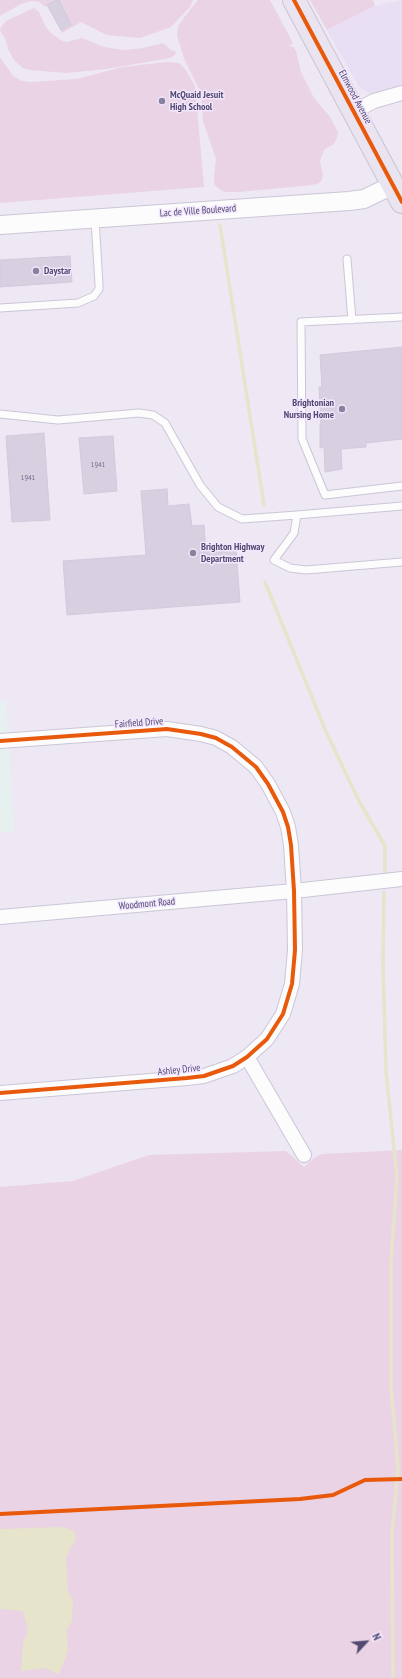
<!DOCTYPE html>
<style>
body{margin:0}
#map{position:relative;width:402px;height:1678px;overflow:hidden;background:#eee8f4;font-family:"PT Sans Narrow",sans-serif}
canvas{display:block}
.north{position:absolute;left:346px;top:1622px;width:40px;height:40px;-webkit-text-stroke:3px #f2e7fe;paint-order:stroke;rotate:64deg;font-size:11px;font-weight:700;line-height:16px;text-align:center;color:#524a70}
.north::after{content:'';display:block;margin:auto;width:14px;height:18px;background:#524a70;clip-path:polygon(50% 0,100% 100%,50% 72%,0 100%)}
</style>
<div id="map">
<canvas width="402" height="1678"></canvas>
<div class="north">N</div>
</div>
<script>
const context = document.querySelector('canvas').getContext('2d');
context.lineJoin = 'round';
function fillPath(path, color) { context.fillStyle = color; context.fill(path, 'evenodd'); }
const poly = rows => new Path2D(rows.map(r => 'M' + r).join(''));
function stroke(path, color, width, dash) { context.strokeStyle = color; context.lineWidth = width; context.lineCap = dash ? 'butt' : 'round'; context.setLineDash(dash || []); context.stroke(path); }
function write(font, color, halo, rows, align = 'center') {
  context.font = font + ' "PT Sans Narrow",sans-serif'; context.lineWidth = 3; context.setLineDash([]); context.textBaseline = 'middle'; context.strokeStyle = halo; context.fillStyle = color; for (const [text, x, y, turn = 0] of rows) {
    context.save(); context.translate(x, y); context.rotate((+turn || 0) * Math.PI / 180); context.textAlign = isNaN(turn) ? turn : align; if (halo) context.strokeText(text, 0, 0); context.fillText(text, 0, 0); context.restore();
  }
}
const residential = poly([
 [402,0,402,88,370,94,359,87,327,30,375,6]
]);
const education = poly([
 [6,701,14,831,0,832,0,702]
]);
const green = poly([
 [0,0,193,0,190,7,171,27,140,38,107,35,81,22,62,33,47,5,45,7,39,2,32,1,21,4,0,16],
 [198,0,270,0,293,43,289,46,293,47,296,51,301,72,314,98,330,117,338,132,337,138,334,144,325,149,322,155,320,161,323,175,322,180,319,183,312,185,239,192,225,192,219,189,214,184,214,178,216,159,203,121,201,93,185,61,177,36,178,27,182,20],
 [310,0,373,0,375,6,327,30],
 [34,8,39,12,46,27,51,33,62,41,67,42,82,38,104,47,124,50,143,48,163,43,171,50,176,51,175,55,170,58,106,69,66,73,30,70,23,68,14,60,8,49,5,38,0,31,1,27,6,21],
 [0,57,13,76,22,81,31,82,77,79,122,67,167,62,179,63,186,70,195,86,204,187,0,203],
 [402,1150,402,1678,0,1678,0,1187,73,1181,149,1155,286,1151,304,1167,314,1158,322,1154]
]);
const water = poly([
 [63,1527,74,1531,76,1539,66,1557,68,1592,73,1600,72,1621,67,1629,68,1651,59,1674,45,1668,21,1671,23,1643,28,1631,23,1611,0,1609,0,1529]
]);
const stream = poly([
 [220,225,264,505],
 [265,582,327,734,360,803,385,846,385,873],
 [384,892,383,964,386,1071,397,1178,391,1260,391,1388,398,1467,392,1534,393,1678]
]);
const building = poly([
 [57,0,59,0,71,25,61,30,47,5,57,0],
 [70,256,72,282,0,287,0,260,70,256],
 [402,347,402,439,366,443,366,447,341,449,342,469,325,472,324,447,320,448,320,425,321,425,319,387,322,387,320,355,402,347],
 [44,433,50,520,12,522,6,436,44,433],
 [113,436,117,491,84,494,79,438,113,436],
 [167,489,168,506,189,504,192,526,204,525,206,551,236,549,240,602,67,615,63,561,146,555,141,491,167,489]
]);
const service = poly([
 [347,259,352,320],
 [0,308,78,303,94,296,99,289,99,285,95,219],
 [402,317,301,322,302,439,325,495,402,486],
 [0,414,58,420,139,413,153,415,165,423,200,485,218,507,242,519,297,515,402,506],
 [297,515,294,533,274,560,290,568,306,570,402,562]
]);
const minor = poly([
 [353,112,374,101,402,93],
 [0,741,167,729,201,734,216,738,232,747,256,767,268,784,283,812,288,827,291,845,294,891,295,950,292,984,283,1014,267,1039,247,1057,233,1066,204,1076,187,1078,0,1093],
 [0,917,294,891,402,879],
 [247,1057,304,1155]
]);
const tertiary = poly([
 [0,225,349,201,364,199,393,185]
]);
const primary = poly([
 [294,0,402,202]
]);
const cycleway = poly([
 [294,0,402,202],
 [0,741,167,729,201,734,216,738,232,747,256,767,268,784,283,812,288,827,291,845,294,891,295,950,292,984,283,1014,267,1039,247,1057,233,1066,204,1076,187,1078,0,1093],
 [0,1514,300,1499,333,1495,365,1480,402,1479]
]);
const markers = [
 [162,101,4,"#89819e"],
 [36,271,4,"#89819e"],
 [342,409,4,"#89819e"],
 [193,553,4,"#89819e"]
];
const numberNames = [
 ["1941",98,465],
 ["1941",28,478]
];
const poiNames = [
 ["McQuaid Jesuit",170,95],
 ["High School",170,107],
 ["Daystar",44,271],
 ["Brightonian",334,403,"right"],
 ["Nursing Home",334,415,"right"],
 ["Brighton Highway",201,547],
 ["Department",201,559]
];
const streetNames = [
 ["Elmwood Avenue",355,97,62],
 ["Lac de Ville Boulevard",198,211,-4],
 ["Fairfield Drive",139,723,-4],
 ["Woodmont Road",147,904,-5],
 ["Ashley Drive",179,1070,-6]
];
fillPath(residential, '#e8dff5');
fillPath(education, '#e6f0ee');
fillPath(green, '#ead3e4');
fillPath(water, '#e6e4ca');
stroke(stream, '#e6e4ca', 3.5);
fillPath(building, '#d6d0e0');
stroke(building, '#d0cadd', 1);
stroke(service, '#cbc6d6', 9);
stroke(minor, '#cbc6d6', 16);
stroke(tertiary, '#cbc6d6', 20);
stroke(primary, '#c9c5d3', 24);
stroke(service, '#fcfcfd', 7);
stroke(minor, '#fcfcfd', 14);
stroke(tertiary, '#fcfcfd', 18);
stroke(primary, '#eae4f1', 22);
stroke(cycleway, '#e8590c', 4);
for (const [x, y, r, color] of markers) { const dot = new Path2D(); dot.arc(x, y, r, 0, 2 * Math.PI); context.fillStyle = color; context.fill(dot); stroke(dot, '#f2e7fe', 1.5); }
write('8px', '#756e8e', null, numberNames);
write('bold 10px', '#524a70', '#f2e7fe', poiNames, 'left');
write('10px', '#524a70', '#f2e7fe', streetNames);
</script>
